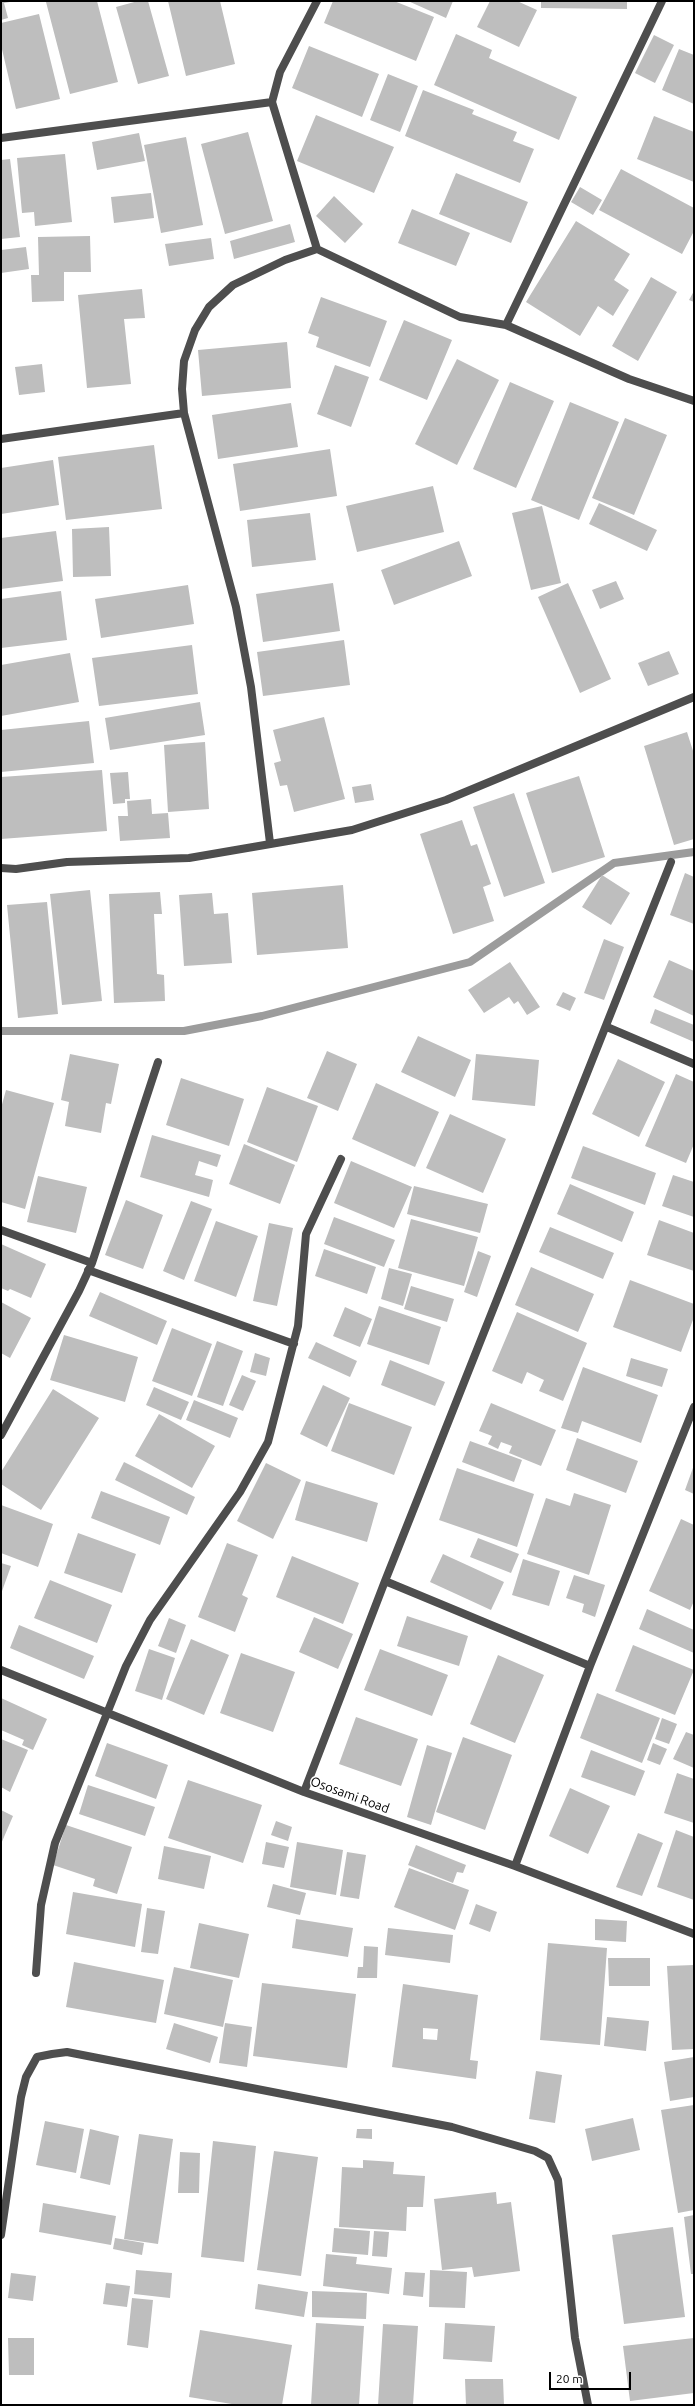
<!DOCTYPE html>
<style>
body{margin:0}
#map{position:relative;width:695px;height:2406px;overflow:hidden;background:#fff;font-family:Ubuntu,sans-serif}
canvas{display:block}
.frame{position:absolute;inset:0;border:2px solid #000;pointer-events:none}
.scale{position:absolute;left:549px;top:2372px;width:82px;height:18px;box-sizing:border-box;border:2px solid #000;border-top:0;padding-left:5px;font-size:12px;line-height:14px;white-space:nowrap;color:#000;-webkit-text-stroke:3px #fff;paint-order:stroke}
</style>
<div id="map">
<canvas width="695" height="2406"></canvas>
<div class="frame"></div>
<div class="scale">20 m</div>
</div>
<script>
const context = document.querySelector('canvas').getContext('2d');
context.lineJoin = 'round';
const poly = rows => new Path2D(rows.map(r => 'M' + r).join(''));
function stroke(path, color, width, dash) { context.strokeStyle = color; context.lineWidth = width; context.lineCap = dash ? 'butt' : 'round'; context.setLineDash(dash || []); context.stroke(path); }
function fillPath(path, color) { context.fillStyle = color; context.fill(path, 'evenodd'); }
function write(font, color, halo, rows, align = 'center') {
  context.font = font + ' Ubuntu,sans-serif'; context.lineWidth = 3; context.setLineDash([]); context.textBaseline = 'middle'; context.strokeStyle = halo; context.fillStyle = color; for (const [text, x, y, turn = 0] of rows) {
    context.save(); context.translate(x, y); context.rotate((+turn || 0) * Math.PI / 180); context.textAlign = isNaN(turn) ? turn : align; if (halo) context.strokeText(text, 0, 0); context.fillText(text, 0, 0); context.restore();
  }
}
const stream = poly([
 [1,1031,184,1031,262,1016,470,962,614,863,694,852]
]);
const building = poly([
 [1,1,10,2,4,3,8,18,1,20],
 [97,1,118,82,70,94,46,2],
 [138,1,148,1,169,76,138,84,116,7],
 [168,1,220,1,235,64,186,76],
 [333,1,394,1,434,17,416,61,324,23],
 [408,1,453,1,446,18],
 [490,1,517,1,537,10,519,47,477,27],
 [541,1,627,1,627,9,541,8],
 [39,14,60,99,16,109,1,45,1,23],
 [456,34,492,50,489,58,577,97,559,140,434,85],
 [654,35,674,45,655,83,635,73],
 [309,46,379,74,362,117,292,88],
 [679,49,694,55,694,104,662,90],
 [388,74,418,86,400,132,370,120],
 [423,90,474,110,472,114,517,132,513,141,534,149,520,183,405,136],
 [316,115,394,147,374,193,297,161],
 [654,116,694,132,694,182,637,159],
 [248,132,273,221,225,234,201,144],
 [139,133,145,161,97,170,92,142],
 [186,137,203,225,161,233,144,145],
 [65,154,72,222,35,226,34,212,22,213,17,158],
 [10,159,20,237,1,239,1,160],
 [621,169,694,208,694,231,682,254,599,210],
 [456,173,528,202,511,243,439,214],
 [580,187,602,200,593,215,571,202],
 [151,193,154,218,114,223,111,197],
 [334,196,363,224,345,243,316,216],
 [412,209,470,233,456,266,398,243],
 [576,221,630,254,614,280,629,290,613,316,598,306,580,336,526,302],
 [290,224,295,242,234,259,230,241],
 [90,236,91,272,64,272,64,301,32,302,31,275,39,275,38,237],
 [211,238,214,259,169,266,165,244],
 [26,247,29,269,1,273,1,250],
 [651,277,677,292,638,361,612,346],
 [142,289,145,318,124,319,131,384,87,388,78,295],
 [694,291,694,302,689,300],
 [321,297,387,321,370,367,316,347,319,337,308,333],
 [404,320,452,340,427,400,379,380],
 [287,342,291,388,202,396,198,350],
 [457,359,499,380,457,465,415,444],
 [42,364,45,392,19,395,15,367],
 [335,365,369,377,351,427,317,414],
 [510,382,554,401,516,488,473,469],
 [570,402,619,422,579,520,531,500],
 [291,403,298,447,218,459,212,415],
 [625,418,667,435,634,515,592,498],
 [154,445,162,509,66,520,58,457],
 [330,449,337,496,240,511,233,464],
 [53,460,59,505,1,514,1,468],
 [433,486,444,532,357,552,346,506],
 [599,503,657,530,647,551,589,524],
 [542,506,561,583,531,590,512,513],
 [310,513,316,560,252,567,247,520],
 [109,527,111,576,73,577,72,529],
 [56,531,63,581,1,589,1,538],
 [459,541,472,576,394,605,381,570],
 [616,581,624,599,600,609,592,590],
 [333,583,340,631,263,642,256,594],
 [568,583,611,679,580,693,538,597],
 [188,585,194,624,101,638,95,599],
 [61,591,67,640,1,648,1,599],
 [344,640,350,685,263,696,257,652],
 [192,645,198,694,99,706,92,658],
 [669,651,679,674,648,686,638,663],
 [70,653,79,702,1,716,1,665],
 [200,702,205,735,110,750,105,718],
 [324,717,345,799,294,812,287,785,280,786,274,763,281,761,273,730],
 [89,721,94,763,1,772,1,730],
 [687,732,694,754,694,839,674,845,644,746],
 [205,742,209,809,168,812,164,745],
 [102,770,107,831,1,839,1,777],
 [128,772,130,799,125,799,125,803,113,804,110,773],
 [579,776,605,857,552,873,526,793],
 [371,784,374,800,355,803,352,787],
 [514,793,545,883,504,897,473,807],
 [151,799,152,814,168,813,170,838,120,841,118,816,128,816,127,801],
 [462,820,471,846,477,844,491,884,483,887,494,921,453,934,420,834],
 [685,873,694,877,694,924,670,915],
 [602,875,630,893,611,925,582,907],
 [343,885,348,948,257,955,252,893],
 [90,890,102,1001,62,1005,50,894],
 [160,892,162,914,154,914,157,974,164,975,165,1001,114,1003,109,894],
 [212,893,214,914,228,913,232,963,184,966,179,895],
 [47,902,58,1014,18,1018,7,905],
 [604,939,624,947,604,1000,584,993],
 [669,960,694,971,694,1016,653,997],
 [510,962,540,1007,527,1015,518,1001,514,1004,509,997,484,1013,468,990],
 [563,992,576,998,570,1011,556,1005],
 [655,1009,694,1025,694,1042,650,1023],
 [418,1036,471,1060,455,1097,401,1072],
 [327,1051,357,1064,338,1111,307,1098],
 [70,1054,119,1064,111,1104,106,1103,101,1133,65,1126,69,1102,61,1100],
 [476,1054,539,1060,535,1106,472,1100],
 [618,1059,665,1082,639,1137,592,1114],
 [676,1074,694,1082,694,1144,686,1163,645,1146],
 [181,1078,244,1099,229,1146,166,1125],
 [376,1083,439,1112,415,1167,352,1139],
 [267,1087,318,1106,297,1162,247,1142],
 [6,1090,54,1103,25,1209,1,1202,1,1108],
 [450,1114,506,1139,483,1193,426,1168],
 [152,1135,221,1155,217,1167,199,1161,195,1175,213,1180,209,1197,140,1177],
 [244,1144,295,1165,280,1204,229,1184],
 [583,1146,656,1173,645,1205,571,1178],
 [351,1161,412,1187,394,1228,334,1203],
 [673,1175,694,1182,694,1217,662,1206],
 [38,1176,87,1187,76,1233,27,1222],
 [570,1184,634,1212,622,1242,557,1214],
 [414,1186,488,1204,480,1233,407,1214],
 [126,1200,163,1215,143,1269,105,1255],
 [191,1201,212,1209,184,1280,163,1271],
 [334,1217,395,1240,384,1267,324,1244],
 [411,1219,478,1237,464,1286,398,1268],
 [659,1220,694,1233,694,1271,647,1255],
 [216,1221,258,1236,236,1297,194,1281],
 [269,1223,293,1228,277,1306,253,1301],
 [550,1227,614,1253,603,1279,539,1252],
 [1,1244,46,1264,31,1298,10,1289,8,1291,1,1288],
 [324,1249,376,1267,367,1294,315,1276],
 [478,1251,491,1256,477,1297,464,1292],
 [531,1267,594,1294,578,1332,515,1305],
 [389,1268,412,1274,403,1306,381,1299],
 [630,1280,694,1304,694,1317,681,1352,613,1327],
 [411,1286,454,1299,447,1322,404,1309],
 [100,1292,167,1321,157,1345,89,1316],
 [1,1302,31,1318,10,1358,1,1353],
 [379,1306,441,1327,429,1365,367,1344],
 [345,1307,372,1319,360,1347,333,1336],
 [517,1312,587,1343,563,1401,539,1391,544,1380,527,1372,522,1384,492,1371],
 [172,1328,212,1344,192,1396,152,1381],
 [64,1335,138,1357,125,1402,50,1380],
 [217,1341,243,1351,223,1406,197,1397],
 [316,1342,357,1361,350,1377,308,1358],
 [255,1353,270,1358,266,1376,250,1372],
 [631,1358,668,1369,662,1387,626,1376],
 [390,1360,445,1382,435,1406,381,1385],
 [583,1367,658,1395,641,1443,582,1421,578,1433,561,1428],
 [242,1375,256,1381,243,1411,229,1405],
 [323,1385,350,1398,327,1447,300,1434],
 [154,1387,189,1402,181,1420,146,1405],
 [53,1389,99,1418,41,1510,1,1484,1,1472],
 [194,1400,238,1418,230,1438,186,1420],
 [349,1403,412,1427,394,1475,331,1451],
 [491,1403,556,1430,541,1466,509,1453,512,1446,501,1442,498,1449,488,1444,492,1436,479,1431],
 [159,1414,215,1446,192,1488,135,1456],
 [577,1438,638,1461,626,1493,566,1470],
 [470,1441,522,1460,514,1482,462,1462],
 [124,1462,195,1497,187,1515,115,1480],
 [266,1463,301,1480,273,1539,237,1521],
 [694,1465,694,1494,685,1490],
 [457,1468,534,1494,517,1547,439,1520],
 [306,1481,378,1503,367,1542,295,1520],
 [101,1491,170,1517,160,1545,91,1518],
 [574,1493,611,1505,589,1575,527,1554,546,1498,570,1506],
 [1,1505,53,1524,38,1567,1,1553],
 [681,1519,694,1525,694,1601,690,1610,649,1591],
 [78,1533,136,1554,122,1593,64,1573],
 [478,1538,519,1554,511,1573,470,1557],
 [227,1543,258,1555,242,1595,248,1598,235,1632,198,1617],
 [443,1554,504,1582,491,1610,430,1582],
 [292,1556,359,1583,343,1624,276,1597],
 [523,1559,560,1571,549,1606,512,1595],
 [1,1563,11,1566,1,1594],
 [574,1575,605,1585,595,1617,582,1612,584,1604,566,1598],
 [50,1580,112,1605,97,1643,34,1618],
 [647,1609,694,1630,694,1653,639,1629],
 [407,1616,468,1636,459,1666,397,1646],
 [314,1617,353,1634,338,1669,299,1652],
 [169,1618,186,1625,176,1653,158,1646],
 [19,1625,94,1656,84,1679,10,1648],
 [191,1639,229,1655,204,1715,166,1699],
 [633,1645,694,1670,675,1715,615,1691],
 [149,1649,175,1658,162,1700,135,1691],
 [380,1649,448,1675,432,1716,364,1690],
 [241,1653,295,1672,273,1732,220,1713],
 [498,1655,544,1675,515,1743,470,1724],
 [597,1693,660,1718,642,1763,580,1738],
 [1,1698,47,1719,33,1750,22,1745,24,1740,1,1730],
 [356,1717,418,1739,401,1786,339,1764],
 [662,1718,677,1724,669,1744,655,1739],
 [686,1732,694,1735,694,1768,673,1759],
 [463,1737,512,1755,485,1830,436,1812],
 [1,1739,28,1750,10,1792,1,1787],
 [107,1743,168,1765,156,1799,95,1776],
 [653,1743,667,1749,660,1765,647,1760],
 [427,1745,452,1753,431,1825,407,1817],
 [591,1750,645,1771,635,1796,581,1777],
 [677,1773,694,1779,694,1823,664,1813],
 [188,1780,262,1805,243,1863,168,1838],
 [88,1785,155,1807,145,1836,79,1814],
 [570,1788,610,1806,588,1854,549,1836],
 [1,1810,13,1816,1,1844],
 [276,1821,292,1827,288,1841,271,1835],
 [66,1825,132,1847,117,1894,93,1886,95,1879,53,1865],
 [676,1830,694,1837,694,1900,657,1887],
 [638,1833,663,1843,642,1896,616,1887],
 [266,1842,289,1847,284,1868,262,1864],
 [297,1842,343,1850,336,1895,290,1887],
 [416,1845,466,1865,463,1873,457,1872,453,1883,408,1865],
 [164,1846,211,1856,204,1889,158,1879],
 [347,1852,366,1855,359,1899,340,1896],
 [409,1868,469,1890,455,1930,394,1907],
 [273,1884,306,1893,300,1915,267,1907],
 [73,1892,142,1904,135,1947,66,1934],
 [476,1904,497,1912,490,1932,469,1924],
 [147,1908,165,1911,158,1954,141,1952],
 [296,1919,353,1928,348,1957,292,1948],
 [595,1919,627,1921,626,1942,595,1940],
 [199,1923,249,1934,239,1978,190,1968],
 [388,1928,453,1935,450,1963,385,1955],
 [548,1943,607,1948,600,2045,540,2040],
 [364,1946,378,1947,377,1978,357,1978,358,1967,363,1967],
 [608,1958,650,1958,650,1986,609,1986],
 [74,1962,164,1980,156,2023,66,2007],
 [694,1965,694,2049,672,2050,667,1966],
 [174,1967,233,1980,223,2027,164,2014],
 [262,1983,356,1994,347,2068,253,2056],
 [403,1984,478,1995,470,2060,478,2061,476,2079,392,2067],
 [423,2028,438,2029,437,2040,423,2039],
 [607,2017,649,2021,646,2051,604,2046],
 [174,2023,218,2037,210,2063,166,2049],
 [225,2023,252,2027,247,2067,219,2063],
 [694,2057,694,2097,670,2101,664,2062],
 [536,2071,562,2075,555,2123,529,2119],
 [694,2105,694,2210,678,2213,661,2110],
 [633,2118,640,2150,592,2161,585,2129],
 [45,2121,84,2129,76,2173,36,2165],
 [90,2129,119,2136,110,2185,80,2178],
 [357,2129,372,2129,372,2139,356,2138],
 [139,2134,173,2139,158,2244,124,2239],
 [213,2141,256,2146,244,2262,201,2257],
 [274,2151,318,2157,301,2276,257,2270],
 [180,2152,200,2153,199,2193,178,2193],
 [363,2160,394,2162,393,2174,425,2176,423,2207,407,2207,406,2231,339,2227,342,2167,363,2168],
 [496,2192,497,2204,511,2202,520,2271,474,2277,472,2267,442,2270,434,2199],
 [43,2203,116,2216,111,2245,39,2232],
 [694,2215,694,2274,691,2274,684,2217],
 [673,2227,685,2317,624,2324,612,2235],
 [334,2228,370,2231,368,2255,332,2252],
 [374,2231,389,2232,387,2257,372,2256],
 [115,2238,144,2243,142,2255,113,2249],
 [326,2254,357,2257,356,2264,392,2268,389,2294,323,2286],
 [136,2270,172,2273,170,2298,134,2294],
 [430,2270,467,2272,465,2308,429,2307],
 [405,2272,425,2273,423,2297,403,2295],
 [11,2273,36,2276,33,2301,8,2298],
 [106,2283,130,2286,127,2307,103,2304],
 [258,2284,308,2292,304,2317,255,2309],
 [312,2291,367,2293,366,2319,312,2317],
 [132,2298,153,2300,148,2348,127,2345],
 [316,2323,364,2326,359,2405,311,2405],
 [445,2323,495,2326,492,2362,443,2359],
 [383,2324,418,2326,413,2405,378,2405],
 [200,2330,292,2345,282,2405,238,2405,189,2397],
 [8,2338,34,2338,34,2375,9,2375],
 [694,2338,694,2393,630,2401,623,2346],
 [465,2379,503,2379,504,2405,466,2405]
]);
const minor = poly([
 [1,138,272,102],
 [317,249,272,102,280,72,317,1],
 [506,325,662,1],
 [1,439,184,413],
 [270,843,251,687,236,607,184,413,182,389,184,361,195,330,209,307,233,285,285,260,317,249,460,317,506,325,629,379,694,401],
 [1,868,16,869,67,862,189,858,352,830,446,800,694,697],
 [607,1027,694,1064],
 [1,1230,92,1263],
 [88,1270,294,1344],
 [1,1435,79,1291,92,1263,158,1062],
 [385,1581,590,1666],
 [1,1670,304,1792,515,1866,694,1934],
 [304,1792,385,1581,671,862],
 [515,1866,590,1666,694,1407],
 [36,1973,41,1905,55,1843,126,1666,150,1620,240,1492,268,1442,298,1326,306,1234,341,1159],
 [1,2235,21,2097,26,2077,37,2057,52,2054,67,2052,452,2127,535,2151,548,2158,558,2180,575,2338,588,2405]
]);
const streetNames = [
 ["Ososami Road",350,1795,20]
];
stroke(stream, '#9c9c9c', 8);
fillPath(building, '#bebebe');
stroke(minor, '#4e4e4e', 8);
write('13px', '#000', '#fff', streetNames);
</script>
